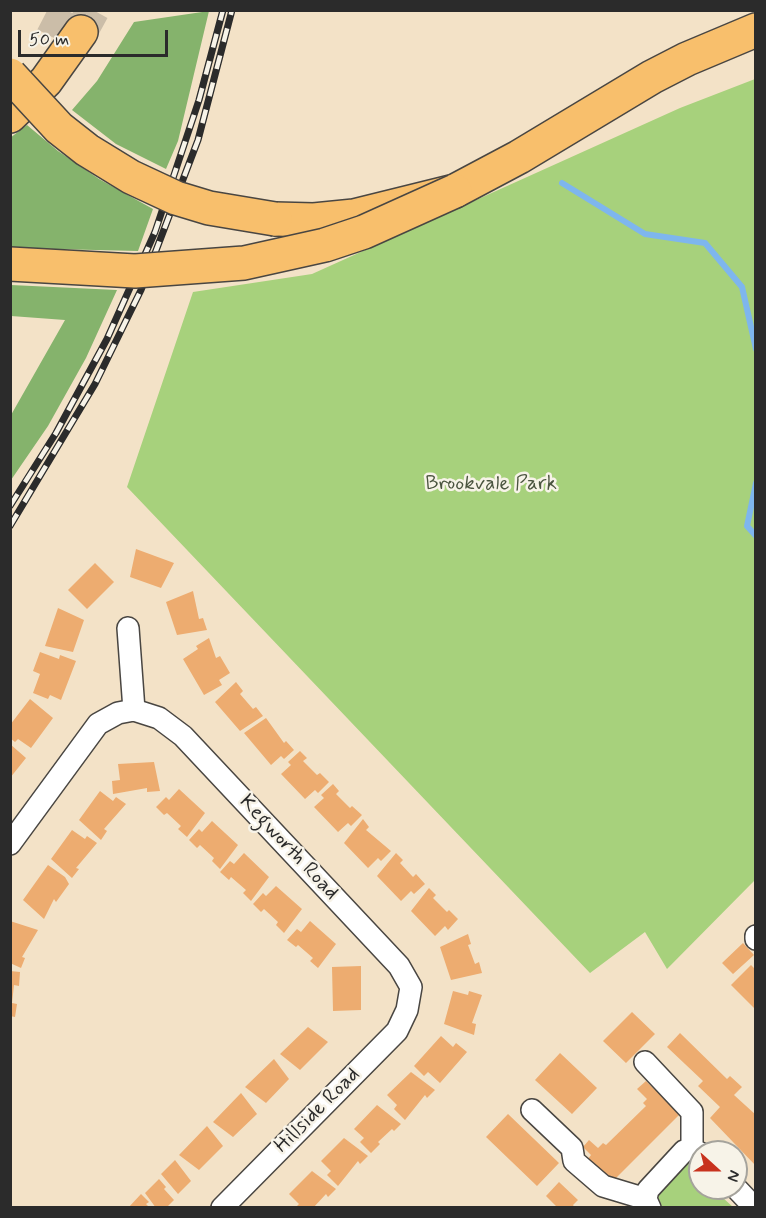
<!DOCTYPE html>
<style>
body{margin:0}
#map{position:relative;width:766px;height:1218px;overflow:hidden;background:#f3e2c7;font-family:Mynerve,sans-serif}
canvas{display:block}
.frame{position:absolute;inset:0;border:12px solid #2b2b2b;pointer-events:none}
.north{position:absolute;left:688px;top:1140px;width:60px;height:60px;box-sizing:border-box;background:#f7f3e8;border:2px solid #a5a39c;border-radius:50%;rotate:111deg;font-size:16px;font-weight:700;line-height:24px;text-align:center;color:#2b2b2b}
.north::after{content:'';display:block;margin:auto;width:21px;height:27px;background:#c8321e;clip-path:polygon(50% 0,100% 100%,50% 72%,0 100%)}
.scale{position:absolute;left:18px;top:30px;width:150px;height:27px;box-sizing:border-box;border:3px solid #2b2b2b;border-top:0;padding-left:8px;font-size:18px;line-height:21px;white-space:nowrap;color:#2b2b2b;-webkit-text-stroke:4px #f7f3e8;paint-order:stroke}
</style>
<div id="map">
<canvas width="766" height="1218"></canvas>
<div class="frame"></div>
<div class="north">N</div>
<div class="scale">50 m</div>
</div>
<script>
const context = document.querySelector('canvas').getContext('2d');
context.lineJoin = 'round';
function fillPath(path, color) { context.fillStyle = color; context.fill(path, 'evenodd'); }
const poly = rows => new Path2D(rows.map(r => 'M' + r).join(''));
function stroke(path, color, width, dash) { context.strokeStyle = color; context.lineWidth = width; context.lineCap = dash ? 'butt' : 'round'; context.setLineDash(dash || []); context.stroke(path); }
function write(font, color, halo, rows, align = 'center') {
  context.font = font + ' Mynerve,sans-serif'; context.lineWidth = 5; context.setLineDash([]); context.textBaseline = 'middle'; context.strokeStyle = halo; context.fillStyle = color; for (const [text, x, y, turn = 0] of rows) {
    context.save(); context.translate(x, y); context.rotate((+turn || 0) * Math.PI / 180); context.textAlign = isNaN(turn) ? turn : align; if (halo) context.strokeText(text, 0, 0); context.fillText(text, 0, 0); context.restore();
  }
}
const green = poly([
 [755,79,755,880,667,969,645,932,590,973,127,487,193,292,312,274,680,108],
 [690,1162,700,1165,700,1188,712,1188,733,1207,662,1207,658,1197,661,1188,684,1164]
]);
const forest = poly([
 [209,11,178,141,166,169,116,144,72,110,97,81,134,22],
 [27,125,58,151,99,179,153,209,138,251,11,248,10,138],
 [11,285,117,290,86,358,48,426,11,480,11,415,65,320,11,316]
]);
const stream = poly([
 [562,183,645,234,705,243,742,287,756,349],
 [756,483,747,526,756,536]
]);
const building = poly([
 [136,549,174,563,161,588,130,577],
 [95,563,114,582,87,609,68,590],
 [193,591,199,619,203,618,207,630,177,635,166,602],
 [58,608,84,620,73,652,45,646],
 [209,638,216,658,220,656,230,673,219,680,222,685,204,695,183,659,198,649,196,646],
 [40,652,59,659,60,655,76,661,61,700,50,695,48,699,33,693,40,674,33,671],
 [236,682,243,691,240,694,253,709,256,707,263,716,240,731,215,702],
 [30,699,53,718,31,748,18,739,15,742,10,738,10,725],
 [266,718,284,743,286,741,294,750,284,759,281,756,271,765,244,733],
 [10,744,26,758,10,778],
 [300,751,307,758,303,761,317,775,320,773,329,782,318,793,315,790,305,799,281,774,291,765,288,762],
 [154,762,160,791,147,792,147,788,113,794,112,781,120,780,118,764],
 [333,784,339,791,336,794,350,808,352,806,362,815,351,826,348,823,338,832,314,807,324,798,321,795],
 [179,789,205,813,187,837,178,829,181,826,167,813,164,815,156,807,166,797,169,800],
 [100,791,113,801,116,797,126,804,104,829,107,831,101,840,79,820],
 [363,819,369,827,366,830,391,851,381,861,378,858,368,868,344,843],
 [212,821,238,845,220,869,212,861,214,858,200,845,197,848,189,840,199,829,202,832],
 [72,830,85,839,87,836,97,843,76,868,79,869,72,878,51,859],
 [244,853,269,877,251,901,243,893,246,890,231,877,229,880,220,872,230,861,234,864],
 [396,853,403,860,400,863,413,877,416,874,425,884,414,894,411,891,401,901,377,876],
 [48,865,65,877,69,884,56,902,54,899,44,919,23,900],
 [276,886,302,909,284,933,276,925,278,922,264,909,261,912,253,904,263,893,266,896],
 [429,888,436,895,433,898,447,912,449,910,458,919,448,930,445,926,435,936,411,911],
 [10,921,38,930,22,957,25,958,21,968,10,963],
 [310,921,336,944,318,968,310,961,313,958,298,945,296,947,287,940,297,929,301,932],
 [468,934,471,944,468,945,475,964,479,962,482,973,451,980,440,947],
 [743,943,754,955,733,974,722,963],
 [751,965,756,970,756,1010,731,985],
 [361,966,361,1010,333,1011,332,967],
 [10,971,20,972,19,986,14,985,12,1003,17,1004,15,1017,10,1016],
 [453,991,468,995,469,991,482,995,472,1023,476,1024,474,1035,444,1024],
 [632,1012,655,1034,626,1063,603,1041],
 [308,1027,328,1042,300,1070,280,1054],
 [680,1033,727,1079,730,1076,742,1087,734,1095,756,1115,756,1166,710,1118,720,1107,698,1086,703,1081,667,1047],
 [441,1036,453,1047,456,1043,467,1052,440,1083,428,1072,424,1076,414,1066],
 [560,1053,597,1088,572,1114,535,1080],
 [274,1059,289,1079,266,1103,245,1087],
 [411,1072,435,1090,427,1098,425,1095,405,1120,394,1109,397,1105,387,1095],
 [646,1081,655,1090,659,1086,683,1111,611,1183,588,1159,591,1155,583,1147,589,1140,598,1148,603,1143,606,1145,646,1106,643,1103,647,1099,637,1089],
 [241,1093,257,1114,233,1137,213,1122],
 [377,1105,401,1124,394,1131,392,1129,378,1142,380,1144,371,1153,360,1142,364,1138,354,1129],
 [508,1114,559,1163,537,1186,486,1137],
 [207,1126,223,1146,199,1170,179,1155],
 [344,1138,368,1156,360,1164,358,1161,338,1186,327,1175,331,1171,321,1161],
 [175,1160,191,1181,178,1194,161,1174],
 [312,1171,336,1189,328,1197,326,1194,313,1208,295,1208,299,1204,289,1194],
 [159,1179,166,1187,164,1189,174,1200,166,1208,156,1208,145,1193],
 [559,1182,578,1200,573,1205,575,1208,558,1208,546,1196],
 [141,1194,149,1202,146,1204,150,1208,128,1208]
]);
const highwayTunnel = poly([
 [81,32,93,10],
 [52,37,66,10]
]);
const street = poly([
 [128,628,134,710],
 [134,710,159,718,183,736,399,966,411,987,407,1010,397,1031,222,1208],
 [10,844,98,724,118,713,134,710],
 [756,936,756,939],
 [645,1062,692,1112,692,1149],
 [532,1110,572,1148,574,1161,603,1186,646,1199],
 [736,1188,755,1208],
 [650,1208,646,1199,648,1190,684,1151,692,1149,700,1153]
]);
const highway = poly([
 [10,116,46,81,81,32],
 [275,219,314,220,354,216,455,191,519,157,652,77,687,59,756,30]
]);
const rail = poly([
 [10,506,56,433,107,339,155,232,199,100,223,10],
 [10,526,95,384,141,290,198,140,232,10]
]);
const highwayBridge = poly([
 [10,75,59,128,87,150,131,177,176,198,209,208,275,219],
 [10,264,135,271,244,263,325,245,364,232,455,191]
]);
const parkNames = [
 ["Brookvale Park",491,485]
];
const streetNames = [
 ["Kegworth Road",288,848,47],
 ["Hillside Road",318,1111,-45]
];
fillPath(green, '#a7d17c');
fillPath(forest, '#85b36c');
stroke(stream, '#7eb6ee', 6);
fillPath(building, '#edac70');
stroke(highwayTunnel, '#cbbda8', 33, [33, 16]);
stroke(street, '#494642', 24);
stroke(highway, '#494642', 36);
stroke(street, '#fff', 21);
stroke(highway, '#f8bf6c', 33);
stroke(rail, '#2b2b2b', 7);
stroke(rail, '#f7f3e8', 4.5, [14]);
stroke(highwayBridge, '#494642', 36, []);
stroke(highwayBridge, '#f8bf6c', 33);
write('21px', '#4a543f', '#f7f3e8', parkNames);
write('21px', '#2b2b2b', '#f7f3e8', streetNames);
</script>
